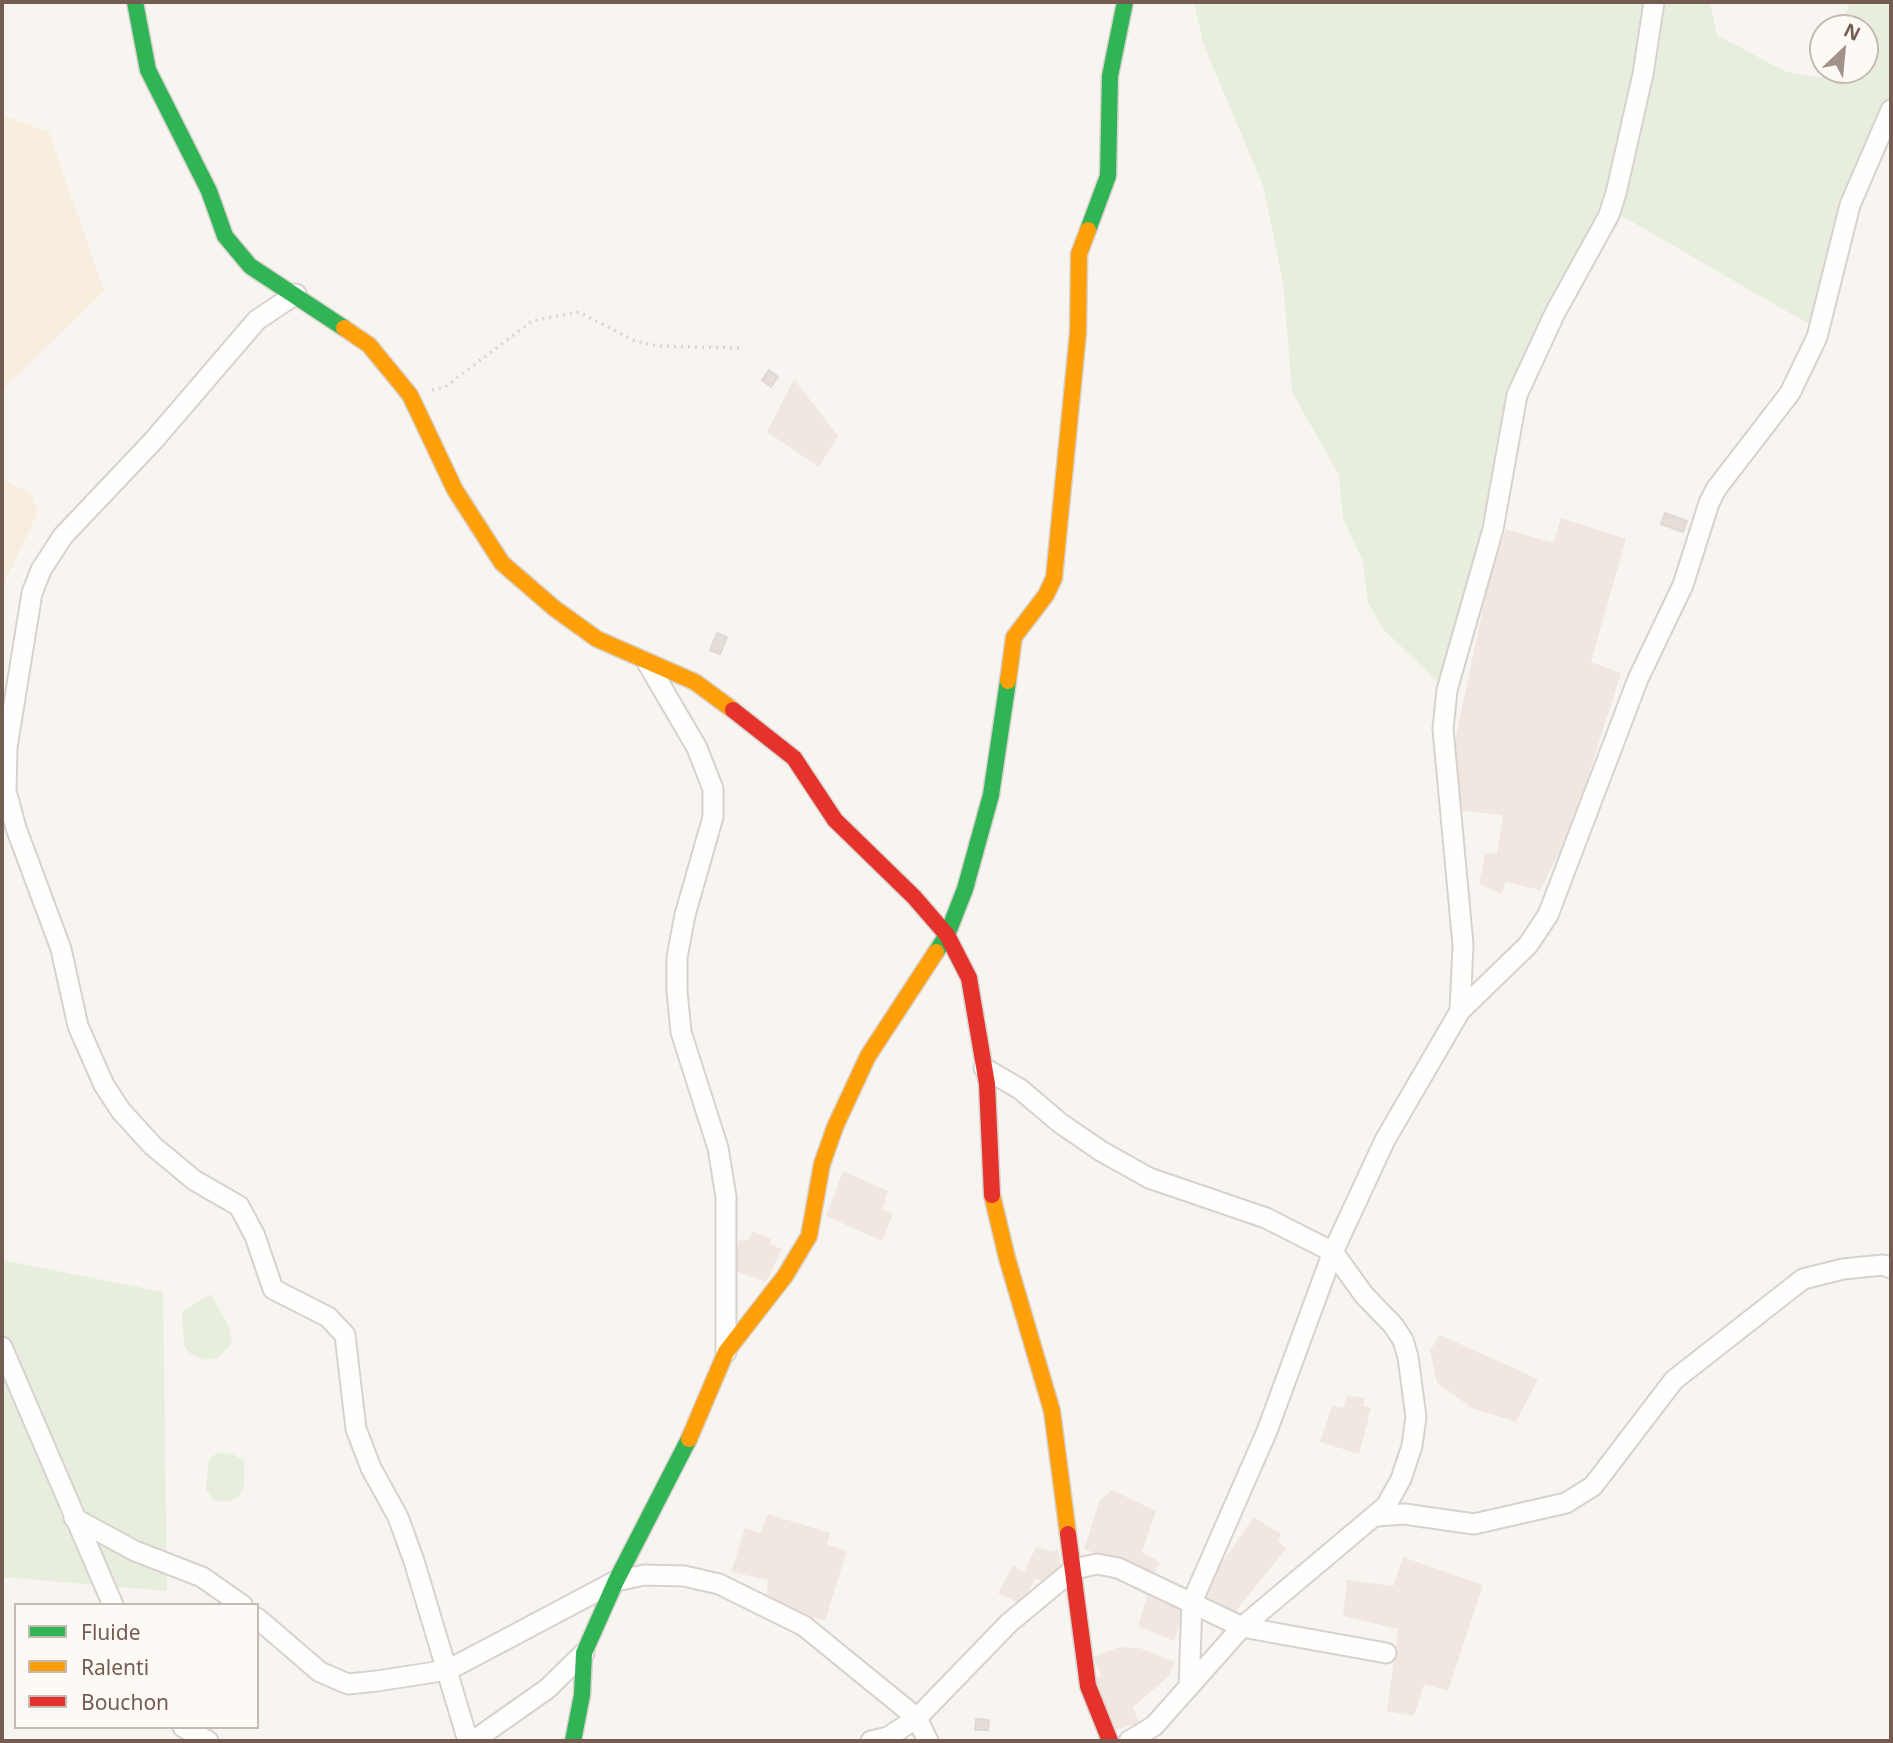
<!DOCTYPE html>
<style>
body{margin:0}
#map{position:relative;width:1893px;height:1743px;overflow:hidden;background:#f8f5f1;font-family:"Noto Sans",sans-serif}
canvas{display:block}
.frame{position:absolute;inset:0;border:4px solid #745c52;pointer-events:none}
.legend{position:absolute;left:14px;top:1603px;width:245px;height:126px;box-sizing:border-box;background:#fdf9f4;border:2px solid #c6bab3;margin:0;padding:9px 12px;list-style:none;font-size:21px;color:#745c52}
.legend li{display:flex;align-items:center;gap:14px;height:35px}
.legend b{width:35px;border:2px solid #c6bab3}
.north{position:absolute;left:1809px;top:14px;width:70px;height:70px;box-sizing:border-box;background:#fdf9f4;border:2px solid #c6bab3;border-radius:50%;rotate:26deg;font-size:19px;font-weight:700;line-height:28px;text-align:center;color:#745c52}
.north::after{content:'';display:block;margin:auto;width:24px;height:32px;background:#a2928a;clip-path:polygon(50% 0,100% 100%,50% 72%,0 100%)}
</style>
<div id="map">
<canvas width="1893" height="1743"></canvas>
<div class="frame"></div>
<ul class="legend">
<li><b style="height:9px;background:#30b455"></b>Fluide</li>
<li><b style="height:9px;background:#ff9f0a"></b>Ralenti</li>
<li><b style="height:9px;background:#e5322d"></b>Bouchon</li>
</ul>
<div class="north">N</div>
</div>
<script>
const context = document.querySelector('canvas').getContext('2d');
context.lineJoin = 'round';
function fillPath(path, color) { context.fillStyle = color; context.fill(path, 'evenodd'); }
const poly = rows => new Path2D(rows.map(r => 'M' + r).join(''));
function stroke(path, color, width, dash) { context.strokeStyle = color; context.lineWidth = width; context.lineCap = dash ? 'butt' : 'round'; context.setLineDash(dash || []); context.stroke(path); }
const residential = poly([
 [794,379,838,436,819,467,767,432],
 [1561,518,1626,539,1591,662,1621,673,1572,828,1540,890,1506,882,1501,894,1479,884,1485,853,1497,854,1503,815,1456,810,1455,741,1490,575,1506,529,1553,543],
 [843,1171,888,1191,882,1209,893,1214,882,1241,826,1216],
 [753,1231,771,1239,769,1244,782,1249,766,1282,730,1269,740,1239,748,1240],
 [1440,1335,1538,1379,1516,1422,1472,1408,1437,1383,1430,1350],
 [1347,1395,1365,1398,1363,1406,1371,1408,1359,1454,1320,1442,1332,1406,1343,1408],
 [1112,1490,1156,1511,1142,1552,1160,1562,1153,1576,1084,1549,1100,1500],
 [768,1514,830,1533,827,1544,847,1551,825,1621,766,1603,768,1580,731,1572,745,1528,760,1533],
 [1254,1517,1281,1534,1278,1541,1286,1549,1230,1618,1196,1602,1214,1556,1223,1561],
 [1036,1547,1054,1552,1058,1548,1062,1573,1049,1587,1036,1578,1021,1604,998,1593,1013,1565,1024,1572],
 [1403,1557,1483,1585,1448,1691,1424,1684,1414,1716,1387,1711,1398,1629,1343,1616,1347,1580,1393,1586],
 [1149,1589,1187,1604,1174,1641,1138,1626],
 [1119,1647,1140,1648,1175,1662,1169,1676,1133,1707,1139,1723,1106,1733,1089,1679,1101,1676,1093,1657]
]);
const green = poly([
 [1194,2,1710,2,1717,35,1786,72,1823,78,1826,70,1865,70,1865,28,1841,28,1850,2,1891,2,1891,103,1817,329,1610,209,1525,373,1445,689,1384,630,1368,603,1363,562,1343,518,1339,475,1292,392,1283,282,1263,186,1203,43],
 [2,1260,163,1292,167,1591,2,1577],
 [211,1294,229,1327,232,1343,218,1358,204,1360,191,1354,184,1345,182,1312],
 [217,1453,232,1454,244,1460,244,1486,238,1498,227,1502,213,1500,206,1489,209,1459]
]);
const sand = poly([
 [2,115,49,132,104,291,2,390],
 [2,479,31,493,38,512,2,588]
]);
const building = poly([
 [769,370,778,377,771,387,762,380,769,370],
 [1665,513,1687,521,1683,532,1661,524,1665,513],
 [717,633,727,637,720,654,710,650,717,633],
 [976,1719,989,1720,988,1730,975,1730,976,1719]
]);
const path = poly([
 [432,390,445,387,532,321,579,312,633,340,656,346,741,348]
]);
const street = poly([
 [296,294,257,320,154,440,63,536,41,570,32,593,7,747,6,791,16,828,61,949,78,1026,104,1085,121,1111,153,1146,194,1180,239,1206,255,1236,273,1289,328,1317,345,1335,356,1429,371,1468,398,1517,414,1561,468,1741],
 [648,664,697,748,713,789,713,817,685,915,677,957,677,991,681,1032,718,1148,726,1197,726,1352],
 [1460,1011,1463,945,1443,729,1447,690,1493,529,1517,395,1555,313,1609,215,1616,193,1643,74,1654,2],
 [984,1068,1020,1089,1060,1123,1101,1151,1149,1178,1266,1218,1333,1252,1364,1295,1393,1325,1403,1340,1408,1357,1416,1417,1412,1446,1401,1479,1386,1506,1242,1627,1154,1726,1129,1741],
 [2,1347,113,1605],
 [1377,1516,1404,1514,1474,1524,1566,1503,1593,1486,1674,1380,1803,1279,1843,1269,1883,1265,1891,1268],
 [74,1518,135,1551,202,1577,242,1605],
 [257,1618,320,1672,348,1684,377,1681,448,1670,616,1581,644,1575,684,1576,719,1584,804,1626,917,1718,928,1741],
 [1189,1687,1192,1602,1267,1431,1333,1252,1385,1140,1460,1011,1528,945,1548,915,1638,679,1683,585,1709,503,1716,489,1790,393,1817,337,1850,205,1891,110],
 [183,1727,208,1741],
 [473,1741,547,1689,584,1653],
 [871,1741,888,1737,917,1718,1009,1623,1074,1569,1097,1564,1118,1568,1242,1627,1386,1653]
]);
const fast = poly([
 [135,2,148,70,209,191,225,236,250,266,344,328],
 [1088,230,1108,176,1110,76,1125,2],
 [936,952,947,935,965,889,991,795,1008,681],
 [573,1741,582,1695,584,1653,616,1581,689,1439]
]);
const slow = poly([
 [344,328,369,345,410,395,455,490,502,563,554,608,597,639,695,682,733,710],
 [1008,681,1014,637,1046,595,1054,578,1078,333,1079,254,1088,230],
 [992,1195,1007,1258,1052,1411,1068,1534],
 [689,1439,726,1352,785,1276,809,1236,822,1164,835,1127,868,1056,936,952]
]);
const jam = poly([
 [733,710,794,758,835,820,914,897,947,935,969,978,987,1084,992,1195],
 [1068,1534,1088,1686,1110,1741]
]);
fillPath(residential, '#f0e7e0');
fillPath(green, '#e8eedd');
fillPath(sand, '#f7eedd');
fillPath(building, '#e4ddd8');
stroke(building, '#e0d8d4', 2);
stroke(street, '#d7d2cf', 23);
stroke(fast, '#d8d2ce', 19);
stroke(slow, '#d8d2ce', 19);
stroke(jam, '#d8d2ce', 19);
stroke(path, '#dad5d0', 3.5, [2, 5]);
stroke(street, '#fefefd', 19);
stroke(fast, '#30b455', 16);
stroke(slow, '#ff9f0a', 16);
stroke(jam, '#e5322d', 16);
</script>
